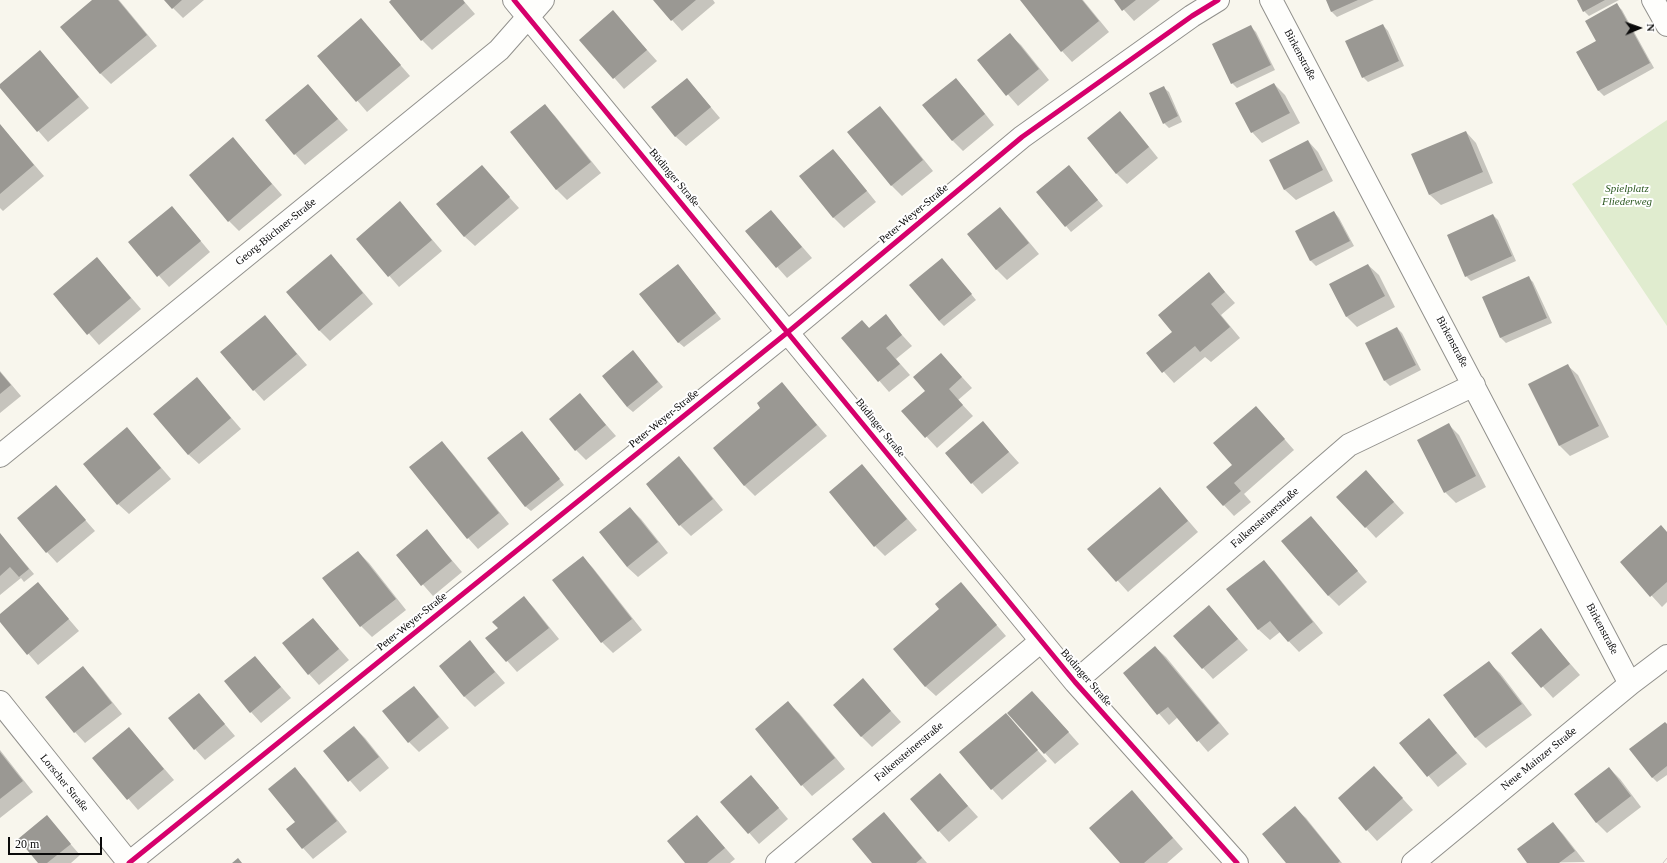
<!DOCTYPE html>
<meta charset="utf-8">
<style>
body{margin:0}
#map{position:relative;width:1667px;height:863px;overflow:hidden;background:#f8f6ed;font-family:"Times New Roman",serif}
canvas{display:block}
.north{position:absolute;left:1619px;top:8px;width:40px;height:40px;-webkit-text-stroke:3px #fff;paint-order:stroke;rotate:88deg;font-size:11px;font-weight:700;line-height:16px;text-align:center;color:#0a0a0a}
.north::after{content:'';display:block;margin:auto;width:14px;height:18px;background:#0a0a0a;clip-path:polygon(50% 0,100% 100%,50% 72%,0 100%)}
.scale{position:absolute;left:8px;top:837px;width:94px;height:18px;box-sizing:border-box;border:2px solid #0a0a0a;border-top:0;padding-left:5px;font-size:12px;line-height:14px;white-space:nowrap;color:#0a0a0a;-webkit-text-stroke:3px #fff;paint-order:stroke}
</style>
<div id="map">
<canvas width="1667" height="863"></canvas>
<div class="north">N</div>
<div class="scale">20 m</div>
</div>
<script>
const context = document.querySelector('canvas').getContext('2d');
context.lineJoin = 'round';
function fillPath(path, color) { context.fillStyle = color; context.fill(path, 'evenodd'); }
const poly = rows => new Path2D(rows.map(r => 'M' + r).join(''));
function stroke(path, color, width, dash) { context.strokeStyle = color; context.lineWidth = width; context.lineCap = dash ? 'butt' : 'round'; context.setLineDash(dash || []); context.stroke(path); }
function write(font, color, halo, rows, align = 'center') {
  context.font = font + ' "Times New Roman",serif'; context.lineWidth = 4; context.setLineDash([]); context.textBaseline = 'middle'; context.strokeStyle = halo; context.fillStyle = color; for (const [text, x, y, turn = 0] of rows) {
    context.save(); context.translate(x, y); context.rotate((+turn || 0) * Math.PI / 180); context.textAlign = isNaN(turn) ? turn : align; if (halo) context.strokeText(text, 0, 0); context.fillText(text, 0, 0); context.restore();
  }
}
const green = poly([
 [1667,120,1667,326,1572,184]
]);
const shadow = poly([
 [94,0,119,0,157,46,111,84,100,73],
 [165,0,204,0,183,18],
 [392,0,463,0,475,14,432,50,422,40],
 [654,0,713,0,715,3,682,31],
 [1021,0,1083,0,1109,32,1072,62,1062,51],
 [1115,0,1160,0,1134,21],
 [1327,0,1374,0,1337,17,1332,12],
 [1578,0,1619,0,1589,16,1584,11],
 [1617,5,1622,10,1654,68,1604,96,1599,91,1577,52,1597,41],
 [613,12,657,61,624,89,581,40],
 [361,20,410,76,367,112,319,56],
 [1383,25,1388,31,1404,66,1368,82,1363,77],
 [1251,27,1256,32,1275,70,1237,88,1232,83],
 [1010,35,1021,45,1049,80,1018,106,978,60],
 [40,51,89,108,48,142,0,87,0,85],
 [687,79,720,118,686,146,675,136],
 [956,79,966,90,994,125,963,151,952,140],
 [1274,84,1285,95,1300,123,1262,143,1252,132],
 [308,85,348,130,305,165,295,154],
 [1163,87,1169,92,1182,122,1169,128,1164,123],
 [544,105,555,116,601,173,567,200,557,190,511,132],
 [880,107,890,118,933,171,902,196,892,186,849,132],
 [1120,113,1130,123,1158,158,1127,184,1116,173],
 [0,125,44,176,3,211,0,208],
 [1466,132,1476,143,1493,183,1441,205,1430,195,1413,154],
 [233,139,282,195,239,231,229,221],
 [1308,141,1318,152,1333,181,1296,200,1285,190,1270,161],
 [833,150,843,161,876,202,844,228,834,218,801,176],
 [1069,166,1103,206,1071,232,1038,192],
 [482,167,519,208,475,246,464,236],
 [400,202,442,251,399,287,357,239],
 [172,207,210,252,169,287,129,242],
 [1000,209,1010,219,1039,254,1007,280,996,269],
 [771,211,812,258,787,278,746,232],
 [1334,212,1339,218,1354,246,1316,266,1311,261,1296,232],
 [1493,215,1498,220,1516,261,1471,281,1466,276],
 [97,258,141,309,99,345,54,294],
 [678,265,721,319,684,347,678,342],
 [947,265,976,300,944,326,939,321],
 [1368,265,1379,275,1395,307,1357,327,1346,316],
 [341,266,373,304,330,341,319,330],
 [1209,274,1235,303,1221,315,1240,338,1211,362,1205,357,1174,383,1147,353,1173,332],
 [1528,277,1533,282,1552,323,1506,343,1501,338,1483,297],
 [265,316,307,365,264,401,254,390],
 [885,316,912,346,896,359,910,375,889,392,842,338,862,321,870,329],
 [1397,328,1402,333,1421,370,1390,386,1385,381],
 [638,357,663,387,633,412,627,407],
 [951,365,972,388,958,400,973,416,937,448,903,411,927,391],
 [1567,365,1578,375,1609,437,1570,456,1560,446],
 [0,371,21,396,0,413],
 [197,378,241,429,199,464,188,454],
 [782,384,827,436,755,496,744,485,762,408],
 [580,395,616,436,586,460,576,450],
 [1256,407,1294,450,1244,494,1251,502,1234,516,1208,488,1233,465],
 [983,423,1019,463,982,494,946,454],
 [1449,425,1459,435,1486,487,1456,503,1445,492],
 [127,428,171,479,129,514,118,504],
 [522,432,564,485,531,511,525,506],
 [442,442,452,453,509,524,478,549,468,538],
 [679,458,689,468,723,510,691,536,680,525,647,484],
 [862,466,917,530,885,556,875,546],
 [1366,471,1404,513,1376,538,1338,497],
 [56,487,95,531,57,563,47,552],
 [1160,488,1198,532,1128,592,1089,549],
 [630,508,641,519,668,553,638,577,627,567],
 [1311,517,1367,582,1339,606,1328,595],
 [427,531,462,572,433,596,397,555],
 [1667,533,1667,602,1662,607,1621,562],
 [0,534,34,574,24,582,21,578,0,595],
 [358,552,369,563,406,610,372,637,361,626],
 [583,557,593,568,642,630,613,653,602,642,553,580],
 [1264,561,1274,572,1323,633,1299,652,1280,632,1270,640,1259,630,1228,590],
 [38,583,79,631,38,665,0,621,0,616],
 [961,584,1006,636,936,696,925,686,941,609],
 [524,597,534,608,559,639,517,672,487,638,499,629],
 [1209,606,1248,650,1213,679,1174,636],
 [313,619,349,660,319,685,309,674],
 [1541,630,1580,675,1553,698,1513,653],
 [470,642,505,683,475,707,465,697,440,666],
 [1155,647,1166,657,1229,734,1208,752,1178,717,1169,725,1124,673],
 [255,657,291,698,261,723,251,712],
 [1489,663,1500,673,1532,715,1486,748,1475,737],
 [83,668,93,678,122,714,85,743,75,732],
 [863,680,901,722,872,747,861,736],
 [414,687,424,698,449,728,419,752,409,742],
 [199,694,235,736,205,760,195,749],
 [1042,702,1079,744,1055,764,1008,713],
 [788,703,799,713,845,769,812,796,802,785],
 [1006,714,1047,761,1002,800,992,789],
 [1429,720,1467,764,1438,787,1401,743],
 [1667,725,1667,775,1657,782,1652,777],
 [354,727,365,738,389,768,360,792,324,751],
 [129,728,174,780,138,810,93,758],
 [0,750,33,792,0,818],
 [1374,767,1413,810,1377,841,1367,830],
 [1609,768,1620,779,1641,807,1607,833,1596,822],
 [295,769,305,779,347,832,313,859,303,848,296,822],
 [940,775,978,817,949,842,939,831],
 [761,787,788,819,759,844,722,802],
 [1142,802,1183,849,1167,863,1121,863],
 [1295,808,1306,818,1342,863,1287,863],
 [884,813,894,824,927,863,873,863],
 [697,816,735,859,730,863,687,863],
 [47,817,80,855,71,863,39,863],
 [1553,823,1563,834,1585,862,1528,863]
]);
const building = poly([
 [92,0,118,0,147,35,100,74,60,27],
 [164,0,182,0,172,9],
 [391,0,463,0,465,3,421,41,389,2],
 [653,0,696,0,671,21],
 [1020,0,1082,0,1099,21,1061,52],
 [1114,0,1136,0,1122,11],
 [1326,0,1358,0,1331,12],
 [1577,0,1605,0,1583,12],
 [1617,3,1650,63,1598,91,1576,52,1596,41,1585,21],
 [613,10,647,50,613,79,579,40],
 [361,18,401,65,356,102,317,56],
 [1383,24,1399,61,1362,78,1345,41],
 [1251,25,1271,65,1231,84,1212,44],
 [1010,33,1039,69,1006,96,977,60],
 [40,50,79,97,37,132,0,88,0,84],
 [687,78,711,107,675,137,651,107],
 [956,78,985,114,952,141,922,105],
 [1274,83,1290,113,1251,133,1235,103],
 [308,84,338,119,294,155,265,120],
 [1164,86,1178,116,1163,124,1149,93],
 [545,104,591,162,556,190,510,132],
 [880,106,923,160,891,186,847,132],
 [1120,111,1149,147,1116,174,1087,138],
 [0,124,34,165,0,194],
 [1466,131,1483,172,1429,195,1411,154],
 [233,137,272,184,228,222,189,175],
 [1308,140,1323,170,1284,190,1269,160],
 [833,149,867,191,833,218,799,176],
 [482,165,510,197,464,237,436,204],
 [1069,165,1098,200,1065,227,1036,192],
 [400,201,432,240,388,277,356,239],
 [172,206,201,241,157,277,128,242],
 [1000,207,1029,243,996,270,967,234],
 [771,210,802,247,776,268,745,231],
 [1334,211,1350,241,1310,261,1295,231],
 [1493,214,1512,256,1465,277,1447,235],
 [331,254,363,293,319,331,286,292],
 [97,257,131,298,87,335,53,294],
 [942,258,972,294,939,321,909,285],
 [678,264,716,313,678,343,639,294],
 [1368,264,1385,296,1346,317,1329,284],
 [1209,272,1225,292,1211,304,1230,327,1200,352,1195,346,1162,373,1146,353,1172,332,1158,315],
 [1529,276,1547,318,1500,338,1482,297],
 [886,314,902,335,886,348,900,364,878,382,841,338,862,320,869,328],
 [265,315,297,354,253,391,220,352],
 [1397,327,1416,365,1384,381,1365,343],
 [633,350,658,382,627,407,602,376],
 [941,353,962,377,949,389,963,405,925,438,901,411,925,391,913,377],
 [1568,364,1599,426,1559,446,1528,384],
 [0,372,11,385,0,394],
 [197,377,231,418,188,455,153,414],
 [782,382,817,425,744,486,713,448,760,408,757,403],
 [580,393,606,425,575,451,549,419],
 [1256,406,1285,439,1234,483,1241,491,1223,506,1206,487,1232,465,1213,443],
 [983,421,1009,452,971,484,945,453],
 [1449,423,1476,476,1444,493,1417,440],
 [127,427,161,468,117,505,83,464],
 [522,431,560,479,525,507,487,458],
 [442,441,499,513,467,539,409,467],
 [679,456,713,499,679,526,646,484],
 [862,464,907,519,874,547,829,492],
 [1366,470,1394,502,1365,528,1336,497],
 [56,485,86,520,46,553,17,518],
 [1160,487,1188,521,1116,582,1087,549],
 [630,507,658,542,627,567,599,532],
 [1311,516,1358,571,1328,596,1281,541],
 [1661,525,1667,532,1667,582,1650,597,1620,562],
 [427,529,452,561,421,586,396,555],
 [0,533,29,569,19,577,10,567,0,576],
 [358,551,396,599,360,627,322,578],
 [583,556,632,619,601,643,552,580],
 [1264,560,1313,622,1288,642,1270,621,1258,630,1226,589],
 [38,582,69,619,27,655,0,622,0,614],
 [961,582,997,625,925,687,893,649,939,609,935,604],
 [524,596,549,628,506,662,485,638,498,628,492,622],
 [1209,605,1238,639,1202,669,1173,636],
 [313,618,339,649,308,675,282,643],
 [1541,628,1570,664,1541,688,1511,653],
 [470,640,495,672,464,697,439,666],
 [1155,646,1219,723,1197,742,1168,707,1157,715,1123,673],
 [255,656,281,687,250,713,224,681],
 [1489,661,1522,704,1475,738,1443,695],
 [83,666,112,703,74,733,45,697],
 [863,678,891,711,861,737,833,705],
 [414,686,439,717,408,743,382,711],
 [1032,691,1069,732,1044,754,1007,713],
 [199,693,225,724,194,750,168,718],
 [788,701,835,758,801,786,755,729],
 [1006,713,1038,750,991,790,959,752],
 [1429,718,1457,753,1427,777,1399,743],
 [1665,722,1667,724,1667,766,1652,778,1629,749],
 [354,726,379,757,348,782,323,751],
 [129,727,164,769,127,800,92,758],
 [0,752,23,781,0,799],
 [1374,766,1403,798,1366,831,1338,798],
 [295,767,337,821,302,849,286,829,295,822,268,789],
 [1609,767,1631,796,1596,823,1574,794],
 [940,773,968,806,938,832,910,799],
 [751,775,779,808,748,834,720,802],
 [1132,790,1173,838,1144,863,1120,863,1089,828],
 [1295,806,1340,861,1338,863,1286,863,1262,834],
 [884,812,922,858,916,863,872,863,852,839],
 [47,815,71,844,47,863,38,863,18,839],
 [697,815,725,848,707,863,685,863,667,841],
 [1553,822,1575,851,1559,863,1527,863,1517,849],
 [238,858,242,863,232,863]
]);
const minor = poly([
 [514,0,1075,682,1237,863],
 [1271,0,1630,684],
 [1653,0,1667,25],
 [0,456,499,50,543,0],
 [1075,682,1349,445,1474,385],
 [0,702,129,863],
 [129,863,788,332,1022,137,1192,16,1218,0],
 [777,863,1041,641],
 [1413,863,1630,684,1667,656]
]);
const tram = poly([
 [1663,863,1667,858]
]);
const cycleway = poly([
 [514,0,1075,682,1237,863],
 [129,863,788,332,1022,137,1192,16,1218,0]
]);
const streetNames = [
 ["Birkenstraße",1300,55,62],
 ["Büdinger Straße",674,178,50],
 ["Peter-Weyer-Straße",914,214,-40],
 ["Georg-Büchner-Straße",276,232,-39],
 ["Birkenstraße",1452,342,62],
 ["Peter-Weyer-Straße",664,419,-39],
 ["Büdinger Straße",880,428,51],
 ["Falkensteinerstraße",1265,518,-41],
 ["Peter-Weyer-Straße",412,622,-39],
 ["Birkenstraße",1602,629,62],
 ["Büdinger Straße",1086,678,49],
 ["Falkensteinerstraße",909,752,-40],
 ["Neue Mainzer Straße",1539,759,-39],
 ["Lorscher Straße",64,783,51]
];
const parkNames = [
 ["Spielplatz",1627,189],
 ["Fliederweg",1627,202]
];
fillPath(green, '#e0eccf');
fillPath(shadow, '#0003');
fillPath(building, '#9a9893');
stroke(minor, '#91908c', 24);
stroke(minor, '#fefefc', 22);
stroke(tram, '#d3c6c4', 1);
stroke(cycleway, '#d6006c', 5);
write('11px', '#0a0a0a', '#fff', streetNames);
write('italic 11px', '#2d5922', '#fff', parkNames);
</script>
